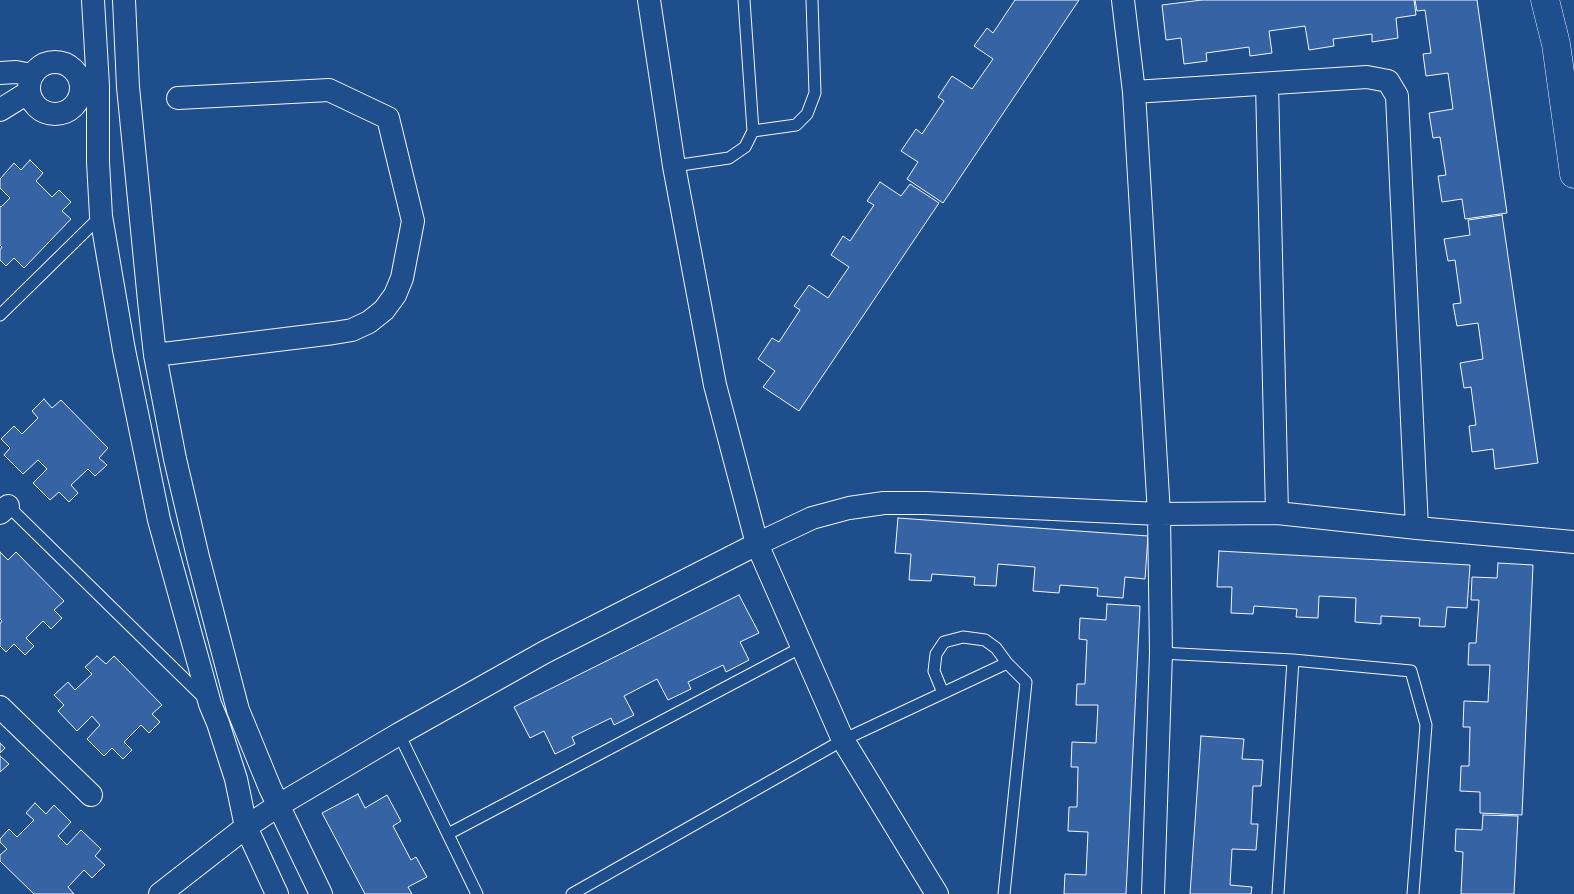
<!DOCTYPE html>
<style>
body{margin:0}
canvas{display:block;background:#1f4e8c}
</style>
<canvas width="1574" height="894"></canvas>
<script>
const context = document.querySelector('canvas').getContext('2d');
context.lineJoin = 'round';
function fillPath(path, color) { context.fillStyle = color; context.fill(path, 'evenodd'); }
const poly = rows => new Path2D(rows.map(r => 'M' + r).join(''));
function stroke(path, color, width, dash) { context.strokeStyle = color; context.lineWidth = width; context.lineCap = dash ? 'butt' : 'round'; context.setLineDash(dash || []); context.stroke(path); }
const building = poly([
 [1015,0,1079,0,943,203,907,179,918,162,901,151,916,129,922,134,944,101,938,97,952,76,972,89,993,59,974,46,987,28,993,33,1015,0],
 [1202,0,1414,0,1416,15,1396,18,1398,38,1372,42,1372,34,1333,39,1334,46,1309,50,1305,26,1269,31,1272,53,1250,56,1249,47,1206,53,1207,61,1184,64,1181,38,1166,40,1162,5,1202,0],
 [1415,0,1477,0,1507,213,1465,219,1462,199,1442,202,1438,176,1446,175,1440,137,1433,138,1429,113,1453,109,1448,73,1426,76,1423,54,1431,53,1425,10,1417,11,1415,0],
 [30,160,43,173,36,181,52,197,59,190,71,202,62,211,71,219,24,268,14,258,6,266,0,260,0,250,2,247,0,245,0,206,1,207,10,198,0,188,0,179,14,163,21,170,30,160],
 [880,182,901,196,910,184,939,203,799,411,763,387,775,371,758,359,772,338,779,342,800,310,794,306,809,285,828,298,849,267,831,255,843,236,850,241,874,205,867,201,880,182],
 [1502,215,1538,463,1495,469,1493,449,1472,452,1469,426,1476,425,1471,387,1464,388,1460,363,1483,359,1478,323,1457,326,1453,304,1461,303,1455,260,1448,261,1444,239,1470,235,1468,220,1502,215],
 [44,399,52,408,61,400,108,448,99,458,107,465,95,476,88,469,71,485,78,493,69,502,59,492,50,500,33,483,47,469,38,460,23,474,4,455,10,448,1,439,14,426,22,434,38,418,32,411,44,399],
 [898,518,1148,536,1145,579,1125,577,1123,598,1097,596,1098,588,1060,585,1059,593,1033,591,1035,567,998,564,996,586,974,585,975,577,932,574,931,581,909,580,911,554,895,553,898,518],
 [1219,551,1470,565,1467,608,1447,607,1445,627,1419,626,1420,618,1381,616,1381,624,1355,622,1356,598,1319,596,1318,618,1296,617,1297,609,1254,606,1253,614,1231,613,1232,587,1217,587,1219,551],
 [0,552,8,560,16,552,64,601,54,610,62,618,51,629,43,621,26,638,34,646,25,655,14,644,6,652,0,646,0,624,2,621,0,619,0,552],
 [1498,563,1533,565,1522,815,1480,813,1480,792,1460,791,1461,766,1469,766,1470,727,1463,727,1464,701,1488,702,1490,665,1468,665,1469,643,1476,643,1479,600,1471,600,1472,577,1497,578,1498,563],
 [739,595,759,633,740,642,749,660,726,672,723,665,688,682,691,689,668,700,657,679,624,696,634,715,614,725,611,718,572,737,575,744,555,754,544,731,530,738,514,707,739,595],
 [1107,604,1140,606,1126,894,1064,894,1065,874,1086,875,1088,832,1068,831,1069,807,1077,807,1078,767,1071,767,1072,742,1096,743,1098,705,1076,705,1077,684,1085,684,1087,640,1079,639,1080,618,1106,620,1107,604],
 [97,656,106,664,114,656,162,705,152,714,160,722,149,733,141,725,124,742,132,750,123,759,112,748,104,756,87,739,100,725,92,716,77,731,58,711,64,705,54,695,68,682,75,690,92,674,85,667,97,656],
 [1201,736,1244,739,1242,759,1263,760,1261,786,1253,786,1251,824,1258,824,1256,850,1232,849,1230,885,1252,887,1251,894,1190,894,1201,736],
 [0,743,5,748,0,753,0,743],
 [0,756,9,764,0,772,0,756],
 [358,794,365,808,387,795,401,821,393,826,411,860,416,857,427,877,408,887,412,894,365,894,322,813,358,794],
 [35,803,46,814,54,805,71,822,58,836,67,845,81,830,101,849,95,856,105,865,92,878,84,870,68,887,74,894,34,894,0,861,0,855,7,849,0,842,0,839,9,829,17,837,34,820,26,813,35,803],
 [1483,815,1518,816,1514,894,1461,894,1463,852,1455,851,1456,829,1482,830,1483,815]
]);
const lane = poly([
 [753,131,796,125,807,114,815,93,812,0],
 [674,166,729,158,745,147,753,131,744,0],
 [0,315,101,216],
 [5,503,204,698],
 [1161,653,1293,660,1411,671,1426,725,1413,894],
 [943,693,934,671,936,654,944,642,963,637,985,640,996,648,1007,663],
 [399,734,477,894],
 [448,834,802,647],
 [572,894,843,740,1007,663,1026,682,1004,894],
 [1278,894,1293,660]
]);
const street = poly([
 [93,0,98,86,98,162,101,216,124,350,159,520,210,704,218,723,236,779,246,827,277,894],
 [124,0,128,87,149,301,155,355,175,459,198,557,238,710,270,788,321,894],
 [649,0,674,166,715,385,757,544,843,740,937,894],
 [1123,0,1134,92,1159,514,1161,653,1153,894],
 '29 88a26 26 0 1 1 52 0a26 26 0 1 1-52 0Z',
 [0,73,16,72,32,75],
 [1267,84,1277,513],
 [0,110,29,92],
 [155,355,334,333,352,330,369,322,384,310,395,295,402,278,413,221,388,118,329,90,178,98],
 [0,513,8,506],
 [1417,528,1574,542],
 [0,707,91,795],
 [160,894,246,827,279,805,399,734,545,652,757,544,812,518,849,508,884,503,926,503,1159,514,1277,513,1417,528,1397,96,1388,81,1367,77,1134,92]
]);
const primary = poly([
 [1545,0,1556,44,1574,174]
]);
fillPath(building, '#3563a3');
stroke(building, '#f2f6ff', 1);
stroke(lane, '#f2f6ff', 13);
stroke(street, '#f2f6ff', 24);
stroke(primary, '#f2f6ff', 29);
stroke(lane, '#1f4e8c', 11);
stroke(street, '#1f4e8c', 22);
stroke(primary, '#1f4e8c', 28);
</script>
